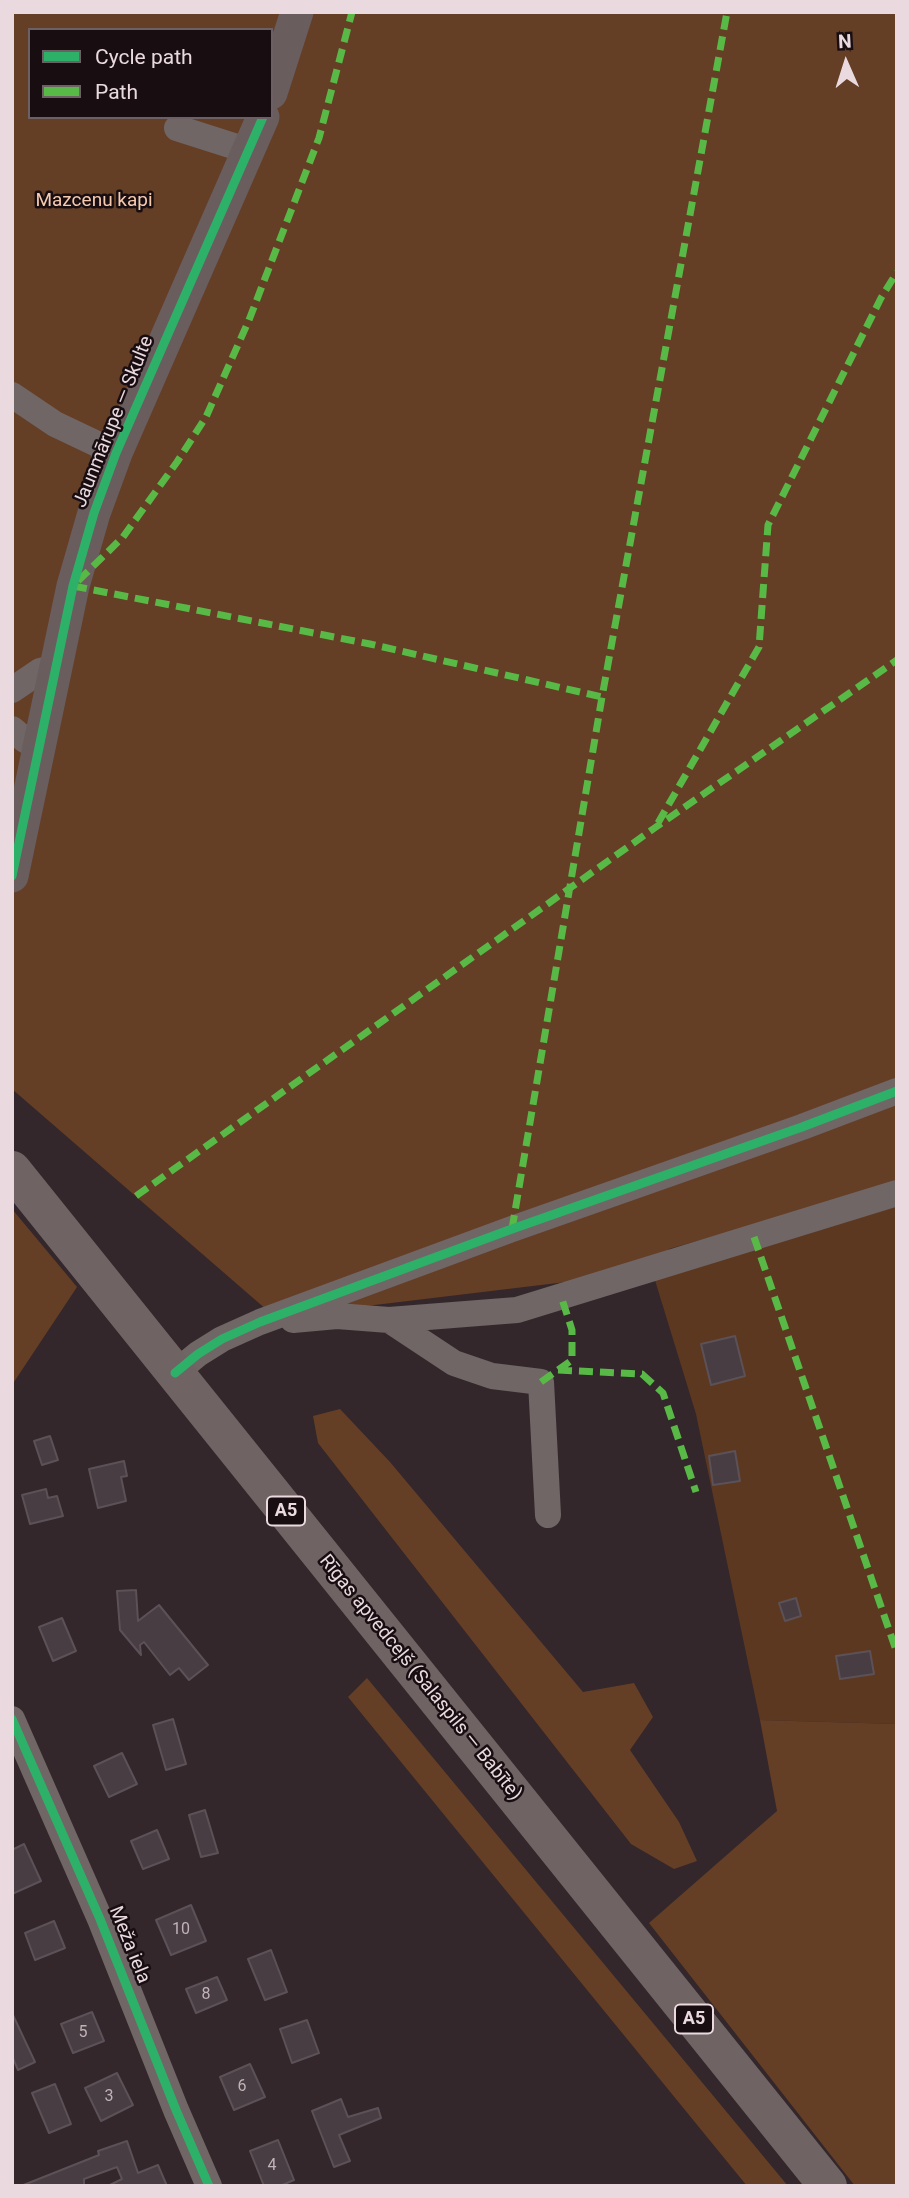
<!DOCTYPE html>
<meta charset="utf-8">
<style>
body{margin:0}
#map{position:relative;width:909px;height:2198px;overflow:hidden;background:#33272b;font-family:Roboto,sans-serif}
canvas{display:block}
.frame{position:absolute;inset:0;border:14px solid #eadadf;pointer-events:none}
.legend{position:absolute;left:28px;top:28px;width:245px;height:91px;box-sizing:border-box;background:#180e12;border:2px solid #6c6064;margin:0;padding:9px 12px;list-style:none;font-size:21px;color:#eadadf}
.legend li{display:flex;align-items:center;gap:14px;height:35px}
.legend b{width:35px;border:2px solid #6c6064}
.north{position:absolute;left:811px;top:28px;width:70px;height:70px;-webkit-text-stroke:5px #180e12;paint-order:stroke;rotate:357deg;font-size:19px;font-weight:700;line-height:28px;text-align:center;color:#eadadf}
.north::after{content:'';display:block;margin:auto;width:24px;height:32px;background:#eadadf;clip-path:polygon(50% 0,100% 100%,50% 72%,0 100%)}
</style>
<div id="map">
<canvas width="909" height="2198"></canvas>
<div class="frame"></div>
<ul class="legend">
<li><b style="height:9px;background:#2db169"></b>Cycle path</li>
<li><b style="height:9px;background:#58b947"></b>Path</li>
</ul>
<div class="north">N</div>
</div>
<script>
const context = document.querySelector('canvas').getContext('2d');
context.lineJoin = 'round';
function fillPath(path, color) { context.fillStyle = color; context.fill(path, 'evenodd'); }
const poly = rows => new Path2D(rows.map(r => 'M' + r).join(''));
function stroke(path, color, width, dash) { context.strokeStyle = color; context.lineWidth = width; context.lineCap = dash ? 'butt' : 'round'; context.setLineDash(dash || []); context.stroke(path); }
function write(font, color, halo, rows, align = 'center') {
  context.font = font + ' Roboto,sans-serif'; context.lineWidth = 5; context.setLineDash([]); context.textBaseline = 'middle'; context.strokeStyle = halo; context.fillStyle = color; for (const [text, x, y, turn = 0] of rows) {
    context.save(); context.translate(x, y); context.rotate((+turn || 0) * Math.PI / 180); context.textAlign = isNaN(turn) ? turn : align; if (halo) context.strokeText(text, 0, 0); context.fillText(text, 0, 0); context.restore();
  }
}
const green = poly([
 [897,1193,897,1724,760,1720,696,1414,654,1277]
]);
const forest = poly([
 [12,12,897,12,897,1184,669,1249,649,1272,275,1317,12,1089],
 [30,30,271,30,271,117,30,117],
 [12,1209,77,1287,12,1385],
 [340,1409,390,1462,583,1692,634,1683,653,1717,630,1750,679,1822,697,1861,674,1869,631,1844,318,1443,313,1416],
 [367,1678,788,2186,747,2186,348,1697],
 [760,1720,897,1724,897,2186,855,2186,649,1923,777,1811]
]);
const building = poly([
 [735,1336,745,1376,711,1385,701,1344,735,1336],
 [50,1436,58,1460,42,1465,34,1441,50,1436],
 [735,1451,740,1481,713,1485,709,1456,735,1451],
 [124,1461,127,1476,121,1477,126,1501,98,1508,89,1469,124,1461],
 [46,1489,48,1498,57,1496,63,1516,30,1524,22,1495,46,1489],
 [136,1590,138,1621,159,1605,208,1665,189,1680,179,1668,170,1675,144,1642,140,1645,141,1655,120,1630,117,1591,136,1590],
 [796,1598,801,1616,785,1621,779,1603,796,1598],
 [62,1618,76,1651,53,1661,39,1627,62,1618],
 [870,1651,874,1674,840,1679,836,1656,870,1651],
 [173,1719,186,1764,166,1770,153,1725,173,1719],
 [122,1753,137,1784,109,1797,94,1766,122,1753],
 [205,1810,218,1853,201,1857,189,1815,205,1810],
 [157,1830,169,1859,143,1869,131,1841,157,1830],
 [24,1844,41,1881,12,1894,12,1850,24,1844],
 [191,1905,206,1941,171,1955,156,1920,191,1905],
 [54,1921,65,1948,35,1960,25,1933,54,1921],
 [271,1950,287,1992,265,2000,248,1959,271,1950],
 [217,1977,227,2000,196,2013,186,1989,217,1977],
 [92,2012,104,2041,73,2053,61,2024,92,2012],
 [12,2013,35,2062,18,2070,12,2056,12,2013],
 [307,2020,319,2053,292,2063,280,2029,307,2020],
 [250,2064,265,2097,234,2110,220,2077,250,2064],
 [117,2073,133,2105,101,2121,85,2088,117,2073],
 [55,2084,71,2124,49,2133,32,2093,55,2084],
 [341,2099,348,2117,378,2108,381,2118,339,2135,350,2161,334,2167,312,2111,341,2099],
 [278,2140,294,2180,280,2186,264,2186,250,2151,278,2140],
 [127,2141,138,2173,158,2165,167,2186,108,2186,122,2179,117,2167,84,2179,84,2186,21,2186,99,2155,98,2151,127,2141]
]);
const minor = poly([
 [177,128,249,151],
 [12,395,55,424,116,453],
 [12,690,40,671,55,667],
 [12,729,25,740,38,748],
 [293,1320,337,1316,389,1320,517,1310,897,1193],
 [389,1320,454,1363,492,1376,541,1382,548,1515],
 [175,1373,198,1354,222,1339,260,1322,512,1229,802,1127,897,1091],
 [12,1719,100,1919,176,2110,209,2186]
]);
const major = poly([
 [271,93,297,12],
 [12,876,73,586,94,513,116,453,263,117]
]);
const highway = poly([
 [12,1170,828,2186]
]);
const quiet = poly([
 [78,581,123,537,177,462,206,417,249,320,319,138,352,12],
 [73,586,370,644,602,697],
 [658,823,759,647,768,525,881,298,897,272],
 [136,1196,656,827,897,660],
 [512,1229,602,697,727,12],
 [754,1237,897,1653],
 [558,1370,642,1374,663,1393,696,1492],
 [541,1382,572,1360,572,1330,561,1296]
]);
const cycleway = poly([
 [12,876,73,586,94,513,116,453,263,117],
 [175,1373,198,1354,222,1339,260,1322,512,1229,802,1127,897,1091],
 [12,1719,100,1919,176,2110,209,2186]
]);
const numberNames = [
 ["10",181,1930],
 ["8",206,1995],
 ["5",83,2033],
 ["6",242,2087],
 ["3",109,2097],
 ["4",272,2166]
];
const shields = [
 [286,1511,38],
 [694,2019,38]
];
const shieldNames = [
 ["A5",286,1511],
 ["A5",694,2019]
];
const parkNames = [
 ["Mazcenu kapi",94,201]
];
const streetNames = [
 ["Jaunmārupe — Skulte",114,422,-68],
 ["Rīgas apvedceļš (Salaspils — Babīte)",420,1678,51],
 ["Meža iela",129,1945,68]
];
fillPath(green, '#5d3821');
fillPath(forest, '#653e26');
fillPath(building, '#473d42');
stroke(building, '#5b5156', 2);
stroke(minor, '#706666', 26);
stroke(major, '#695d5e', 33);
stroke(highway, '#6f6364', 38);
stroke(quiet, '#58b947', 7, [14, 7]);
stroke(cycleway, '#2db169', 9);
write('16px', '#c1b3b8', null, numberNames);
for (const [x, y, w] of shields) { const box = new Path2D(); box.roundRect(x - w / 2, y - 14.5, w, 29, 5); context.fillStyle = '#180e12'; context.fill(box); stroke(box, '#eadadf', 2); }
write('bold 18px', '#eadadf', null, shieldNames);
write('19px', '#f6caaf', '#180e12', parkNames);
write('19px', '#eadadf', '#180e12', streetNames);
</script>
